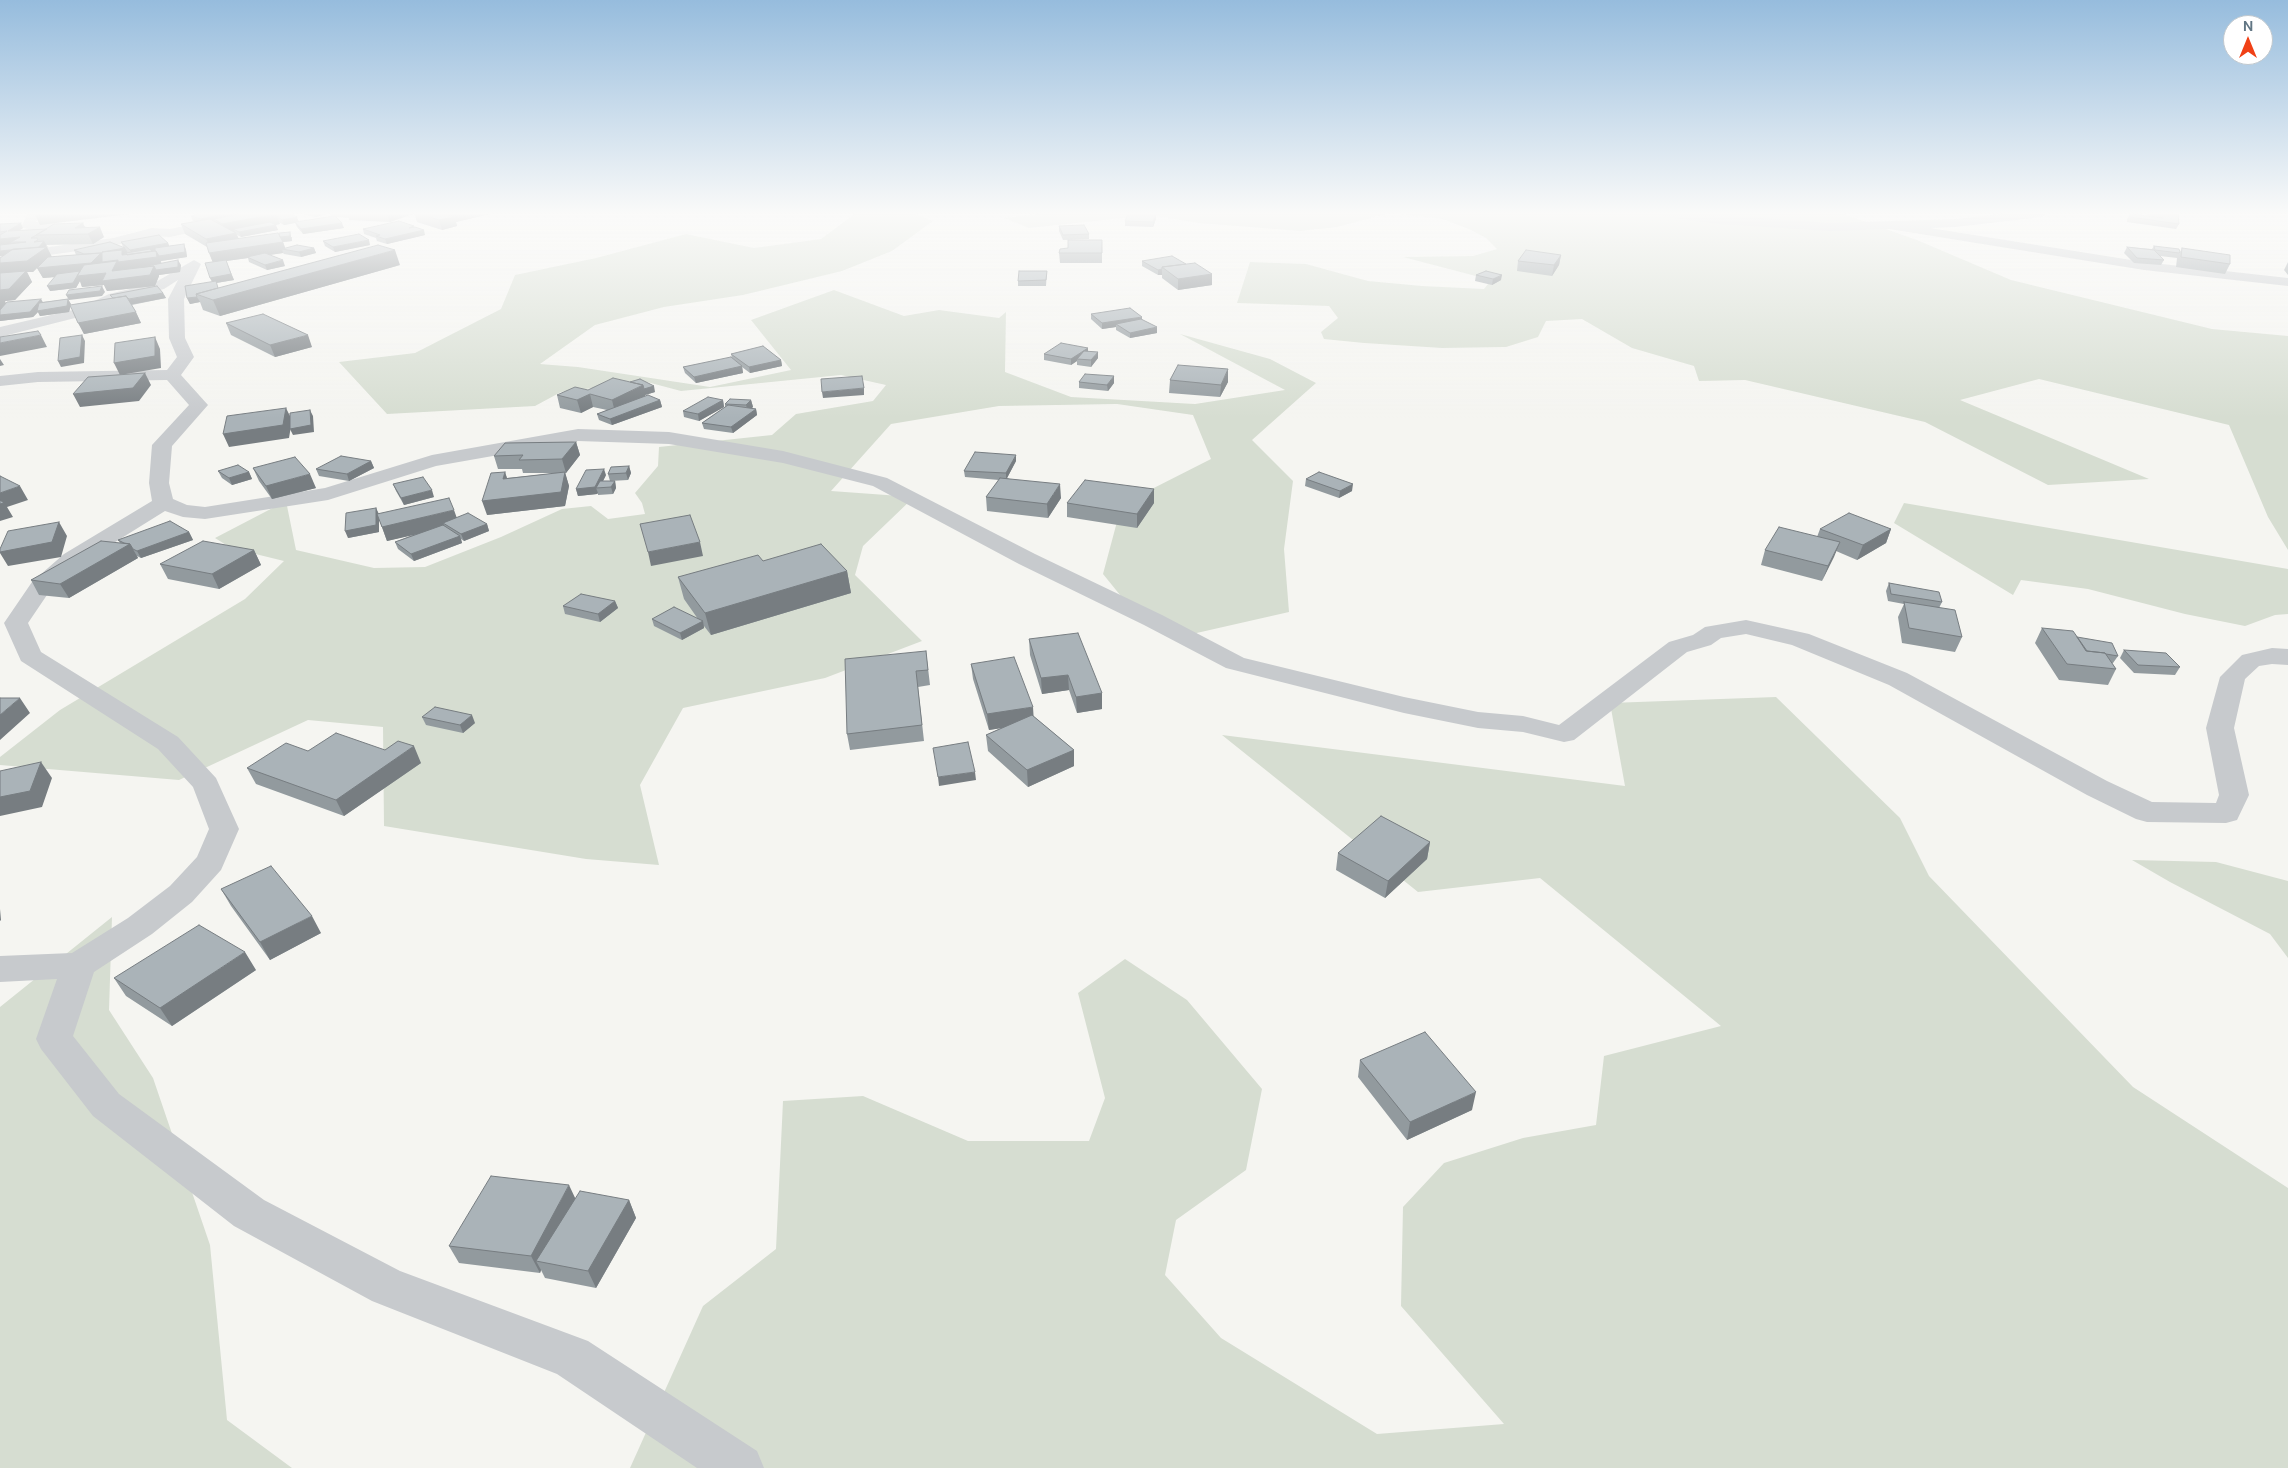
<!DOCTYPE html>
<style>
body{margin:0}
#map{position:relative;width:2288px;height:1468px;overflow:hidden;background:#f5f5f1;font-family:"DM Sans",sans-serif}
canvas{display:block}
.north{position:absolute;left:2223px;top:15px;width:50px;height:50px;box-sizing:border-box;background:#fff;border:1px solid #c0c8ce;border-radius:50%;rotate:0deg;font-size:14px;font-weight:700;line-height:20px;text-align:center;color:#617684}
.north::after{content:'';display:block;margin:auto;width:18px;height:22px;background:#f04016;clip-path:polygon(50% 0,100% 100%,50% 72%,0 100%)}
</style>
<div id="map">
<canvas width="2288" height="1468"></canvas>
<div class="north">N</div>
</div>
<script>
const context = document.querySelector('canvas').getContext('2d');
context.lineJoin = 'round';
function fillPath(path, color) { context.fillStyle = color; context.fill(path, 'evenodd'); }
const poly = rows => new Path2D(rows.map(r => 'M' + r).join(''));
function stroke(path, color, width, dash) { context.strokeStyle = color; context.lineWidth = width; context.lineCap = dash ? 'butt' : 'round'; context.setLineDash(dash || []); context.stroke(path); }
const green = poly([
 [856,213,913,213,933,221,892,251,842,271,743,295,664,307,595,325,540,364,578,367,710,387,791,370,751,320,834,290,904,316,939,310,999,318,1006,312,1005,372,1071,397,1195,404,1285,390,1180,334,1270,359,1316,383,1252,440,1293,481,1284,549,1289,612,1179,637,1129,606,1103,574,1118,518,1140,495,1211,459,1193,415,1117,404,999,406,891,424,831,491,914,497,863,546,855,575,922,641,825,678,683,708,640,785,659,865,586,859,384,826,383,727,308,720,179,780,0,765,0,757,60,710,245,599,284,561,231,548,215,538,286,501,296,550,374,568,425,567,501,537,562,509,591,506,608,519,645,514,642,503,635,493,658,466,659,447,772,435,796,414,873,401,886,385,841,375,681,391,647,382,619,381,601,387,561,392,535,406,387,414,339,362,415,353,501,309,515,275,596,258,686,234,754,248,821,239],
 [1046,213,1389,213,1337,227,1300,231,1199,223,1150,215,1029,228,1004,218],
 [1392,213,1841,213,1917,240,2011,280,2212,329,2288,336,2288,550,2268,517,2229,425,2039,379,1960,400,2149,479,2048,485,1925,422,1745,380,1699,381,1694,366,1632,348,1582,319,1546,321,1538,337,1506,347,1442,348,1364,343,1324,339,1321,332,1338,318,1329,306,1237,303,1250,262,1306,264,1368,281,1422,286,1484,289,1491,280,1403,257,1473,256,1497,249,1486,238,1471,230,1443,219],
 [1904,503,2288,569,2288,614,2275,615,2245,626,2185,614,2088,589,2021,580,2013,595,1894,523],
 [1776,697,1900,818,1929,876,2133,1087,2288,1188,2288,1468,630,1468,703,1306,776,1249,783,1101,863,1096,968,1141,1089,1141,1105,1098,1078,993,1125,959,1187,1000,1262,1089,1246,1170,1176,1220,1165,1275,1221,1338,1377,1434,1504,1424,1401,1306,1403,1207,1444,1163,1523,1138,1596,1125,1604,1056,1721,1026,1540,878,1418,892,1222,735,1625,786,1610,703],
 [2132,860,2216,862,2288,881,2288,958,2270,934,2170,882],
 [112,917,109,1010,153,1078,210,1245,227,1420,292,1468,0,1468,0,1007]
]);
const minor = poly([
 [28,213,40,213,36,222,85,226,92,230,85,234,46,232,23,228,22,225,28,213],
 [245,213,268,213,262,217,170,237,152,236,113,246,0,262,0,254,113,238,152,228,170,229,245,213],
 [1660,213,1693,213,1830,223,1956,219,2010,213,2048,213,2042,217,1956,227,1930,228,2144,262,2288,278,2288,286,2144,270,1889,229,1830,231,1718,224,1666,217,1660,213],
 [194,260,201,264,184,299,185,338,194,357,181,375,208,405,172,446,169,483,173,499,187,505,205,507,325,488,432,455,578,429,669,432,783,451,887,478,1035,554,1162,615,1244,658,1404,697,1478,712,1523,716,1559,725,1669,642,1693,635,1705,627,1746,620,1809,634,1907,673,2107,781,2152,802,2216,803,2219,795,2206,728,2220,677,2242,655,2272,648,2288,649,2288,665,2272,664,2259,666,2245,679,2234,728,2249,795,2237,820,2226,823,2147,822,2136,819,2087,795,1889,685,1792,645,1746,634,1721,638,1711,645,1687,652,1574,740,1564,742,1523,732,1478,728,1404,713,1226,668,1144,625,1019,564,873,486,783,463,669,444,578,441,436,466,328,500,205,519,183,517,165,511,80,564,49,592,28,623,41,652,178,737,216,778,239,829,221,870,192,902,152,934,94,972,73,1036,119,1094,264,1200,400,1271,588,1341,757,1451,764,1468,697,1468,557,1374,372,1301,234,1226,93,1116,41,1049,36,1039,57,979,0,982,0,956,72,953,128,918,170,886,197,857,209,829,193,787,158,749,21,661,4,623,32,582,64,554,152,501,149,483,152,445,189,405,167,380,38,382,0,386,0,376,38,372,167,370,177,357,169,338,168,299,178,280,164,289,119,300,87,315,0,337,0,327,77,309,109,294,154,283,194,260]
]);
const wall = poly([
 [290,213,299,222,331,216,330,213,316,217,305,215,304,213,412,213,413,214,390,222,349,220,349,218,336,217,344,228,303,234,297,227,295,223,284,225,279,222,280,224,275,225,278,230,241,237,237,235,239,239,292,237,292,241,283,242,285,248,314,248,316,253,301,257,284,254,283,253,269,255,285,266,267,270,249,262,248,258,226,261,234,280,216,283,218,288,400,265,220,316,203,310,200,302,190,304,187,298,212,282,210,278,213,262,207,247,185,234,181,224,196,222,193,221,191,216],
 [414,213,494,213,456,222,457,226,442,230,417,222],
 [2148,213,2178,213,2179,224,2176,229,2127,222,2127,219,2130,214,2147,217],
 [1156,214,1156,219,1153,227,1125,226,1125,221],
 [0,224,23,228,20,230,85,228,104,237,93,244,46,245,46,247,52,257,76,255,74,250,123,247,121,242,168,243,169,246,184,244,186,250,187,257,161,261,161,263,181,265,180,272,159,275,159,276,155,286,107,291,104,285,82,287,80,281,76,288,50,291,54,277,43,278,37,268,33,272,27,272,32,282,15,300,5,301,6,304,43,302,68,299,71,305,112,298,110,295,163,293,166,298,132,305,141,323,84,334,71,306,69,312,40,316,38,312,33,317,0,321,3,256,0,256],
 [1059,226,1089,234,1089,239,1063,240,1059,231],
 [415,227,425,235,387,244,377,241,376,238,364,234,363,229],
 [1102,240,1102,263,1060,263,1059,253,1068,248],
 [323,241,370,245,335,252,325,246],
 [2154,246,2180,252,2182,248,2230,264,2225,274,2176,267,2177,258,2160,256,2164,260,2161,265,2134,263,2124,253,2127,247,2152,249],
 [1561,255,1559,265,1552,276,1517,271,1518,261],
 [1142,261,1186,264,1212,274,1212,285,1178,290,1162,278,1162,275,1158,275,1142,266],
 [2288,262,2288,275,2284,270],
 [1047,271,1046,286,1018,286,1018,281],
 [1476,275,1501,280,1492,285,1475,281],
 [1091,314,1142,319,1157,333,1130,338,1116,330,1116,327,1102,329,1091,319],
 [226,323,312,347,275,357,231,335],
 [1088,348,1088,351,1098,358,1091,367,1077,365,1077,361,1071,365,1044,360,1044,354],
 [731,354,781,360,782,366,750,373,742,367,743,373,696,383,685,373,683,367,732,358],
 [1170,380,1228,382,1220,397,1169,393],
 [1079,382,1114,383,1108,391,1079,388],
 [588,390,655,392,645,395,645,396,660,400,662,407,612,425,599,420,597,414,607,410,593,407,581,413,560,408,557,395],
 [723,400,724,407,699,421,684,417,683,411],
 [751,400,753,407,751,408,756,409,757,415,733,433,704,429,702,423,725,407,725,404],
 [576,442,580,455,566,473,565,473,569,486,565,506,487,515,505,472,507,478,557,473,523,473,522,469,498,469,494,456],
 [371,461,374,468,349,481,319,476,316,469],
 [1016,461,1007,478,1061,498,1048,518,987,511,986,497,999,480,965,477,964,471],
 [629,466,631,473,628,480,610,481,608,474],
 [253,468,316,488,272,499,259,481],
 [218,471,249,472,252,479,232,485,222,478],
 [606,475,603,481,615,481,616,488,613,494,598,495,598,493,597,494,578,496,576,489],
 [1306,479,1352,491,1339,498,1305,486],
 [393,484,434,497,404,505,396,491],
 [1154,489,1154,503,1137,528,1067,517,1067,503],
 [376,508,379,514,457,518,487,524,489,531,464,541,461,539,462,543,414,561,398,549,395,542,415,534,387,541,379,519,379,532,348,538],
 [1820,529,1891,529,1886,543,1857,560,1836,551,1822,581,1761,565,1765,550,1817,537],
 [189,532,193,540,141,558,137,556,138,558,69,598,39,595,31,580,120,543,118,540],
 [254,550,261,565,219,589,168,579,160,564],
 [763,561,847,571,851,593,711,635,704,626,704,628,682,640,654,626,652,619,698,619,684,599,678,577],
 [1889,583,1942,602,1939,608,1962,637,1955,652,1902,643,1898,617,1904,604,1888,601,1886,591],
 [615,601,618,608,600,622,565,614,563,606],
 [2042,628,2077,637,2118,656,2113,663,2112,663,2116,669,2108,685,2059,680,2035,643],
 [1029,639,1102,693,1102,709,1077,713,1069,690,1042,694,1030,655],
 [2124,650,2180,667,2175,675,2134,673,2120,658],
 [926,651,930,685,918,687,924,741,850,750,847,734],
 [971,664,1074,750,1074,766,1028,787,988,751,986,735,1001,728,989,730,973,679],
 [422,717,475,723,463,733,426,725],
 [308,751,421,763,344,816,256,784,247,768],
 [1430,842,1427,859,1385,898,1336,870,1338,853],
 [221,889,321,933,270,960,231,906],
 [256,970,172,1026,126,996,114,978],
 [1360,1060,1472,1110,1407,1140,1358,1077],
 [575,1198,629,1200,636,1218,596,1288,545,1278,541,1270,540,1273,459,1263,449,1246]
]);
const shadedWall = poly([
 [52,213,138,213,40,225,35,215],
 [225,213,231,213,233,216,214,219,214,221,203,223,201,219],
 [314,213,330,213,316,217],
 [386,213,412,213,413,214,390,222],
 [450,213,494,213,456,222,457,226,442,230,439,220,445,214],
 [276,214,280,224,238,232,233,229,235,232,226,234,222,224],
 [1156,214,1156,219,1153,227,1153,222],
 [297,217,299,222,284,225,282,220],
 [21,223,23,228,11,236,8,231],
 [83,223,88,233,75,228],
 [342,223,344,228,303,234,301,229],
 [276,225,278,230,241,237,239,232],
 [414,226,416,231,424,230,425,235,387,244,385,239],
 [100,227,104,237,93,244,88,234],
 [290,232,292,241,283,242,286,250,282,249,283,253,249,258,247,257,248,258,226,261,234,280,216,283,221,297,395,250,400,265,220,316,213,300,213,283,210,278,213,263,209,253,211,249,206,239,236,233,240,242],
 [20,237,11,242,11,244,0,245,0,239],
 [369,240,370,245,335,252,333,247],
 [44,241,47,246,44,249,47,247,52,257,89,256,125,248,128,253,124,254,127,260,132,255,130,250,168,243,170,248,184,244,186,250,187,257,161,261,162,267,178,260,181,265,180,272,159,275,159,276,155,286,107,291,104,285,82,287,80,281,76,288,50,291,47,286,81,275,43,278,37,268,33,272,27,272,32,282,15,300,5,301,6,304,0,314,0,263,39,252,0,256,0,251],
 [314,248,316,253,301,257,299,252],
 [1561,255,1559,265,1552,276,1554,265],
 [283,260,285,266,267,270,265,265],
 [1162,269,1162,275,1158,275,1158,270],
 [1212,274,1212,285,1178,290,1178,279],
 [1502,275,1501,280,1492,285,1493,279],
 [102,286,105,292,102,296,69,300,66,295],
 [163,293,166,298,118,307,116,302],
 [197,297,200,302,190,304,187,298],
 [41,299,44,304,68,299,71,304,69,312,40,316,38,312,33,317,0,321,0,315],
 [136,312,141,323,84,334,78,323],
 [1142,317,1142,323,1116,324,1116,327,1102,329,1102,323],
 [1157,327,1157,333,1130,338,1130,333],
 [41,335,47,347,0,356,0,343],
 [82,335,85,341,84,363,61,367,58,361],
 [308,335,312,347,275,357,270,345],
 [155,337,160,349,161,368,120,375,114,363],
 [1088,348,1088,354,1077,359,1077,361,1071,365,1071,359],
 [1098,352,1098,358,1091,367,1091,360],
 [0,359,4,365,0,366],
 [781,360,782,366,750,373,749,367],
 [742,366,743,373,696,383,694,377],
 [1228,369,1228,382,1220,397,1221,385],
 [145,373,151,385,139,401,80,407,73,394],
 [1114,376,1114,383,1108,391,1107,385],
 [643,385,654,386,655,392,645,395,646,398,615,412,612,400],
 [864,388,864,395,823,398,822,392],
 [590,394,593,407,581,413,577,400],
 [660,400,662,407,612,425,610,419],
 [723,400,724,407,699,421,698,414],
 [751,400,753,407,748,412,746,405],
 [286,408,292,420,289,438,229,447,223,434],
 [756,409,757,415,733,433,731,427],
 [310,410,313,416,314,432,293,435,290,429],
 [576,442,580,455,566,473,562,459],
 [1016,455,1016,461,1006,480,1006,473],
 [371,461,374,468,349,481,347,474],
 [629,466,631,473,628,480,626,473],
 [604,469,606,475,600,487,596,488,598,493,597,494,578,496,576,489],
 [249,472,252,479,232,485,229,478],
 [505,472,509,485,503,479],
 [565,472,569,486,565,506,487,515,482,501],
 [310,474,316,488,272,499,266,486],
 [615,481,616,488,613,494,611,487],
 [1060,484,1061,498,1048,518,1047,504],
 [1353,484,1352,491,1339,498,1340,491],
 [20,486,28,500,7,507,13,517,0,521,0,493],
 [1154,489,1154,503,1137,528,1137,514],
 [432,490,434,497,404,505,401,498],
 [376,508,379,515,379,532,348,538,345,531],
 [454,510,459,524,443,523,445,528,387,541,382,527],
 [59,522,67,536,61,557,8,566,0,553,0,552],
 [487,524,489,531,464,541,461,534],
 [1891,529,1886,543,1857,560,1863,545],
 [189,532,193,540,141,558,137,551],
 [460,536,462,543,414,561,411,554],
 [700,542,703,556,651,566,648,552],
 [1840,542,1834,557,1822,581,1828,566],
 [130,544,138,558,69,598,60,584],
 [254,550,261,565,219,589,212,574],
 [847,571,851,593,711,635,705,613],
 [615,601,618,608,600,622,598,614],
 [703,621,704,628,682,640,680,633],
 [1068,675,1069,690,1042,694,1041,678],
 [1102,693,1102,709,1077,713,1076,697],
 [20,698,30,713,0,740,0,715],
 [1033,707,1034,723,989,730,987,714],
 [472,715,475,723,463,733,460,725],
 [414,746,421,763,344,816,336,800],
 [1074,750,1074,766,1028,787,1027,770],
 [41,762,52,778,42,807,0,816,0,797],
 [975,772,976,780,939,786,938,777],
 [1430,842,1427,859,1385,898,1388,881],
 [0,909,1,920,0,921],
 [312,916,321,933,270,960,260,942],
 [245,952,256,970,172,1026,160,1008],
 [1476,1092,1472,1110,1407,1140,1410,1122],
 [569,1185,577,1202,536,1261,541,1270,540,1273,531,1256],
 [629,1200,636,1218,596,1288,588,1271]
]);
const building = poly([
 [35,213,52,213,35,215,35,213],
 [205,213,225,213,201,219,191,216,205,213],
 [246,213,274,213,276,214,222,224,214,219,246,213],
 [274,213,290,213,297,217,282,220,278,217,276,214,274,213],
 [417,213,450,213,445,214,454,217,439,220,417,213],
 [2150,213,2178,213,2179,224,2130,217,2130,214,2163,218,2163,214,2150,213],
 [1128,214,1156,214,1153,222,1125,221,1128,214],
 [335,216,342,223,301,229,295,222,335,216],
 [210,219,236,233,206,239,181,224,210,219],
 [399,221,414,226,409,228,415,227,424,230,385,239,376,236,380,235,363,229,399,221],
 [270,222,276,225,239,232,233,229,270,222],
 [21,223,8,231,47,229,31,238,37,238,38,240,34,242,44,241,39,247,0,251,0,245,26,242,11,242,20,237,0,239,0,235,7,231,0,232,0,224,21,223],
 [83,223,75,228,100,227,88,234,36,235,54,224,83,223],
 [1084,225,1089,234,1063,235,1059,226,1084,225],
 [290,232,290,236,280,237,279,233,290,232],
 [278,233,283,242,209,253,206,243,278,233],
 [359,234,369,240,333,247,323,241,359,234],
 [159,235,168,243,130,250,121,242,159,235],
 [1068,240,1102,240,1102,253,1059,253,1060,249,1068,248,1068,240],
 [110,242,125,248,102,252,102,253,101,254,101,253,84,254,74,250,110,242],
 [184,244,185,252,159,256,156,251,155,251,155,248,184,244],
 [297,245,314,248,299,252,282,249,297,245],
 [378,245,395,250,213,300,196,294,378,245],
 [2154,246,2179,249,2180,252,2179,253,2155,250,2154,246],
 [47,247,27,261,0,263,0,258,13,249,47,247],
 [2127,247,2154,250,2164,260,2137,258,2127,247],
 [2182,248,2230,255,2230,264,2181,257,2182,248],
 [150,249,152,251,127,255,126,253,150,249],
 [122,250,122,255,156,251,157,257,118,262,118,260,102,262,102,252,122,250],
 [1526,250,1561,255,1554,265,1518,261,1526,250],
 [101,253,91,263,37,268,48,257,101,253],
 [265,253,283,260,265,265,247,257,265,253],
 [1172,256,1186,264,1162,267,1162,269,1158,270,1142,261,1172,256],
 [178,260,178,267,156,270,154,266,142,267,178,260],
 [226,260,231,274,210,278,205,263,226,260],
 [117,261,112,271,154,266,150,275,102,281,106,273,77,276,84,265,117,261],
 [1195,263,1212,274,1178,279,1162,267,1195,263],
 [26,271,9,289,0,290,0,273,26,271],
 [80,271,73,283,47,286,57,274,80,271],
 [1019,271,1047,271,1046,280,1018,281,1019,271],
 [1486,271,1502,275,1493,279,1476,275,1486,271],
 [216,281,218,288,196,294,197,297,187,298,185,286,216,281],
 [102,286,100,291,66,295,69,290,102,286],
 [157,286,163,293,129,299,126,296,113,298,110,295,157,286],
 [126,296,136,312,78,323,70,305,126,296],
 [41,299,30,312,0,315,0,310,7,302,41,299],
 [68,299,67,306,37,311,39,303,68,299],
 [1130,308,1142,317,1102,323,1091,314,1130,308],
 [263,314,308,335,270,345,226,323,263,314],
 [1141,319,1157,327,1130,333,1116,324,1141,319],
 [38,331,41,335,0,343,0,337,38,331],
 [82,335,80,357,58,361,60,338,82,335],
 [155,337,155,356,114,363,115,343,155,337],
 [1061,343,1088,348,1071,359,1044,354,1061,343],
 [763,346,781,360,749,367,731,354,763,346],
 [1084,351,1098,352,1091,360,1077,359,1084,351],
 [731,357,742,366,694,377,683,367,731,357],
 [1178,365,1228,369,1221,385,1170,380,1178,365],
 [145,373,133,388,73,394,88,377,145,373],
 [1085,374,1114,376,1107,385,1079,382,1085,374],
 [862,376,864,388,822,392,821,379,862,376],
 [613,378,643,385,612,400,590,394,577,400,557,395,575,387,588,390,613,378],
 [640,379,654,386,644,389,643,385,630,382,640,379],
 [648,395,660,400,610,419,597,414,648,395],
 [708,397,723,400,698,414,683,411,708,397],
 [730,399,751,400,746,405,725,404,730,399],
 [728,405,756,409,731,427,702,423,728,405],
 [286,408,283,425,223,434,227,416,286,408],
 [310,410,311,425,290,429,290,413,310,410],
 [576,442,562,459,519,460,523,455,494,456,505,443,576,442],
 [975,452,1016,455,1006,473,964,471,975,452],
 [341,456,371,461,347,474,316,469,341,456],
 [295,457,310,474,266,486,253,468,295,457],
 [238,465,249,472,229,478,218,471,238,465],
 [629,466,626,473,608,474,611,467,629,466],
 [604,469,595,487,576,489,586,470,604,469],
 [505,472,503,479,565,472,561,492,482,501,491,473,505,472],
 [1319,472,1353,484,1340,491,1306,479,1319,472],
 [0,476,20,486,0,493,0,476],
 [423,477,432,490,401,498,393,484,423,477],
 [1000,478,1060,484,1047,504,986,497,1000,478],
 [1085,480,1154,489,1137,514,1067,503,1085,480],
 [600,481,615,481,611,487,596,488,600,481],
 [449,498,454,510,382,527,377,514,449,498],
 [0,500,4,503,0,504,0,500],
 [376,508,376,525,345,531,346,513,376,508],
 [468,513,487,524,461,534,443,523,468,513],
 [1849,513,1891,529,1863,545,1820,529,1849,513],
 [690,515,700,542,648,552,640,524,690,515],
 [170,521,189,532,137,551,133,549,130,544,124,543,118,540,170,521],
 [59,522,52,542,0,552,0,549,8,531,59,522],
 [443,525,460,536,411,554,395,542,443,525],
 [1779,527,1840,542,1828,566,1765,550,1779,527],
 [101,541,130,544,60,584,31,580,101,541],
 [203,541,254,550,212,574,160,564,203,541],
 [821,544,847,571,705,613,678,577,758,555,763,561,821,544],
 [1889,583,1939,592,1942,602,1891,594,1889,583],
 [581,594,615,601,598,614,563,606,581,594],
 [1904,602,1955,610,1962,637,1909,628,1904,602],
 [674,607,703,621,680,633,652,619,674,607],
 [2042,628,2073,631,2087,651,2105,653,2116,669,2067,664,2042,628],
 [1078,633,1102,693,1076,697,1068,675,1041,678,1029,639,1078,633],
 [2077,637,2112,643,2118,656,2106,654,2105,653,2086,651,2077,637],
 [2124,650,2166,653,2180,667,2138,665,2124,650],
 [926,651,928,670,916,671,922,725,847,734,845,659,926,651],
 [1014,657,1033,707,987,714,971,664,1014,657],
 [0,698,20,698,0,715,0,698],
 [435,707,472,715,460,725,422,717,435,707],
 [1032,715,1074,750,1027,770,986,735,1032,715],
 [336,733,385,750,398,741,414,746,336,800,247,768,286,743,308,751,336,733],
 [968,742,975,772,938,777,933,748,968,742],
 [41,762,30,791,0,797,0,771,41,762],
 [1381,816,1430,842,1388,881,1338,853,1381,816],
 [271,866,312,916,260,942,221,889,271,866],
 [199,925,245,952,160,1008,114,978,199,925],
 [1425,1032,1476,1092,1410,1122,1360,1060,1425,1032],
 [491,1176,569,1185,531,1256,449,1246,491,1176],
 [580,1191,629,1200,588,1271,536,1261,580,1191]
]);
fillPath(green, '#d6ddd1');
fillPath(minor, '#c7cacd');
fillPath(wall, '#929a9e');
fillPath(shadedWall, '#777d81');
fillPath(building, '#aab3b8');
stroke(building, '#777d81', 1);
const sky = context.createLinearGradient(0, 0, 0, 418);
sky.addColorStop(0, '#96bcdd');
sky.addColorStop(0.51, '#fafaf9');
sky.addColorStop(1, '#fafaf900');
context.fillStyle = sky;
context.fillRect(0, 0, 2288, 418);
</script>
